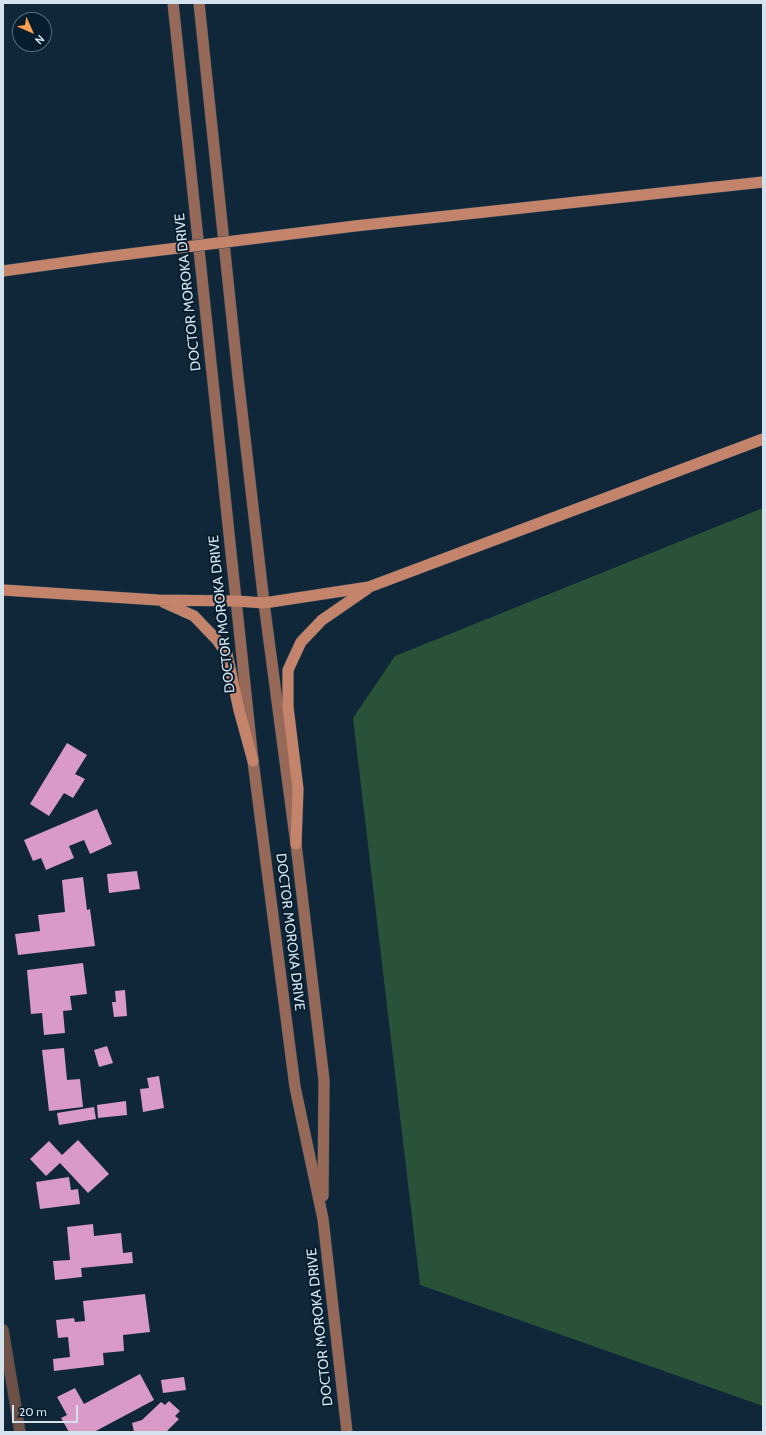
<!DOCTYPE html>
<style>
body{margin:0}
#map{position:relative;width:766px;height:1435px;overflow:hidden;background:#0f2738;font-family:Cabin,sans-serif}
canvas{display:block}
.frame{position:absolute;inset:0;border:4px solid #d4e2ee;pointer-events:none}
.north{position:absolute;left:12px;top:12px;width:40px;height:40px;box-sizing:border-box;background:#061d2d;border:1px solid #586c7a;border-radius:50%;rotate:135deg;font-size:11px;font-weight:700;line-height:16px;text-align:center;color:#d4e2ee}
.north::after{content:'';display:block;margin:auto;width:14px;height:18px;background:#fb9e50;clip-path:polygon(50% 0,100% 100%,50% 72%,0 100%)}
.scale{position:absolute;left:12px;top:1405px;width:66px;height:18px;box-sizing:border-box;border:2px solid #d4e2ee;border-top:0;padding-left:5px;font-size:12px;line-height:14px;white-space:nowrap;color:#d4e2ee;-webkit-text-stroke:3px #061d2d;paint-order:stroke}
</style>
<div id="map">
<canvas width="766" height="1435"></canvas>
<div class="frame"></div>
<div class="north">N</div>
<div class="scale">20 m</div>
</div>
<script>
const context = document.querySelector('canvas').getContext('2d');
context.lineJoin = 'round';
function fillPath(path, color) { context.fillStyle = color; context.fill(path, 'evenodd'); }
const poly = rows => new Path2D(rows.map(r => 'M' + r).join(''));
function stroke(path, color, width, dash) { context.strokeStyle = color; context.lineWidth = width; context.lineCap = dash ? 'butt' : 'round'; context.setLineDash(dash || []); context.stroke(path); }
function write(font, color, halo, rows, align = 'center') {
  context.font = font + ' Cabin,sans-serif'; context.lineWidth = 4; context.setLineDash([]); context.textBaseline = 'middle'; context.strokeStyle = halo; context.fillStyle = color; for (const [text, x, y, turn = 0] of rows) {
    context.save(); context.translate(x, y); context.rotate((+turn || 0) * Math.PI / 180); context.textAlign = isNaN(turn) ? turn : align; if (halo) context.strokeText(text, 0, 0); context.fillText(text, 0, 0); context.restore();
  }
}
const green = poly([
 [763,508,763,1406,420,1285,353,718,395,656]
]);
const building = poly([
 [67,743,87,755,75,774,85,779,73,798,64,793,49,816,30,804],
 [97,809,112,844,90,854,84,840,69,846,74,858,46,870,41,858,33,861,24,840],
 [137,871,140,889,109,893,107,874],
 [83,877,87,910,90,909,95,946,18,955,15,934,40,931,38,915,65,912,62,880],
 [83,963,87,994,70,996,72,1010,63,1011,65,1033,44,1035,42,1013,31,1014,27,970],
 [125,990,127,1016,114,1017,112,1002,116,1002,115,991],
 [107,1046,113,1063,99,1067,94,1050],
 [64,1048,67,1080,80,1079,83,1107,49,1111,42,1050],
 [159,1076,164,1108,143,1112,140,1089,149,1088,147,1078],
 [126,1101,127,1115,98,1118,97,1105],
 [94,1107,96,1119,59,1125,57,1113],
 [78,1140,109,1174,88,1193,60,1163,46,1176,30,1159,49,1141,62,1155],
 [69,1177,71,1190,78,1189,80,1204,40,1209,36,1182],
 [93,1224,94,1236,121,1233,123,1253,132,1252,133,1263,81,1268,82,1277,55,1280,53,1261,70,1260,67,1227],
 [145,1294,150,1332,123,1335,124,1351,103,1353,104,1365,54,1371,53,1359,70,1357,68,1337,58,1338,56,1320,74,1318,75,1322,85,1321,83,1301],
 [140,1374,154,1400,94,1432,69,1432,61,1418,67,1415,57,1397,75,1388,84,1404],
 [184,1377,186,1390,163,1393,161,1380],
 [169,1401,180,1411,175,1416,179,1419,166,1432,134,1432,132,1423,142,1420,161,1402,165,1405]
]);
const minor = poly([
 [3,1330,20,1432]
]);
const secondary = poly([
 [173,3,253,761,295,1087,323,1219,347,1432],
 [199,3,238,377,264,603,296,844,324,1080,323,1196]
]);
const trunk = poly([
 [355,226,763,182],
 [3,271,97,258],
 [3,590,158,600,236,601,264,603,369,587,763,439],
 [163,602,194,616,217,640,227,654,239,710,253,761],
 [296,844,298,789,288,707,288,670,301,642,322,620,367,589]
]);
const trunkBridge = poly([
 [97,258,355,226]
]);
const streetNames = [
 ["DOCTOR MOROKA DRIVE",188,292,-96],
 ["DOCTOR MOROKA DRIVE",222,614,-96],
 ["DOCTOR MOROKA DRIVE",290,932,83],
 ["DOCTOR MOROKA DRIVE",320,1327,-96]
];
fillPath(green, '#295239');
fillPath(building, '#d99ac7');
stroke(minor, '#2f4555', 12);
stroke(secondary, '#2f4555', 12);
stroke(trunk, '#2f4555', 12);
stroke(minor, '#6e5146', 11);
stroke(secondary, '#976958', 11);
stroke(trunk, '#c4846c', 11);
stroke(trunkBridge, '#2f4555', 12, []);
stroke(trunkBridge, '#c4846c', 11);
write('14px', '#d4e2ee', '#061d2d', streetNames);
</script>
